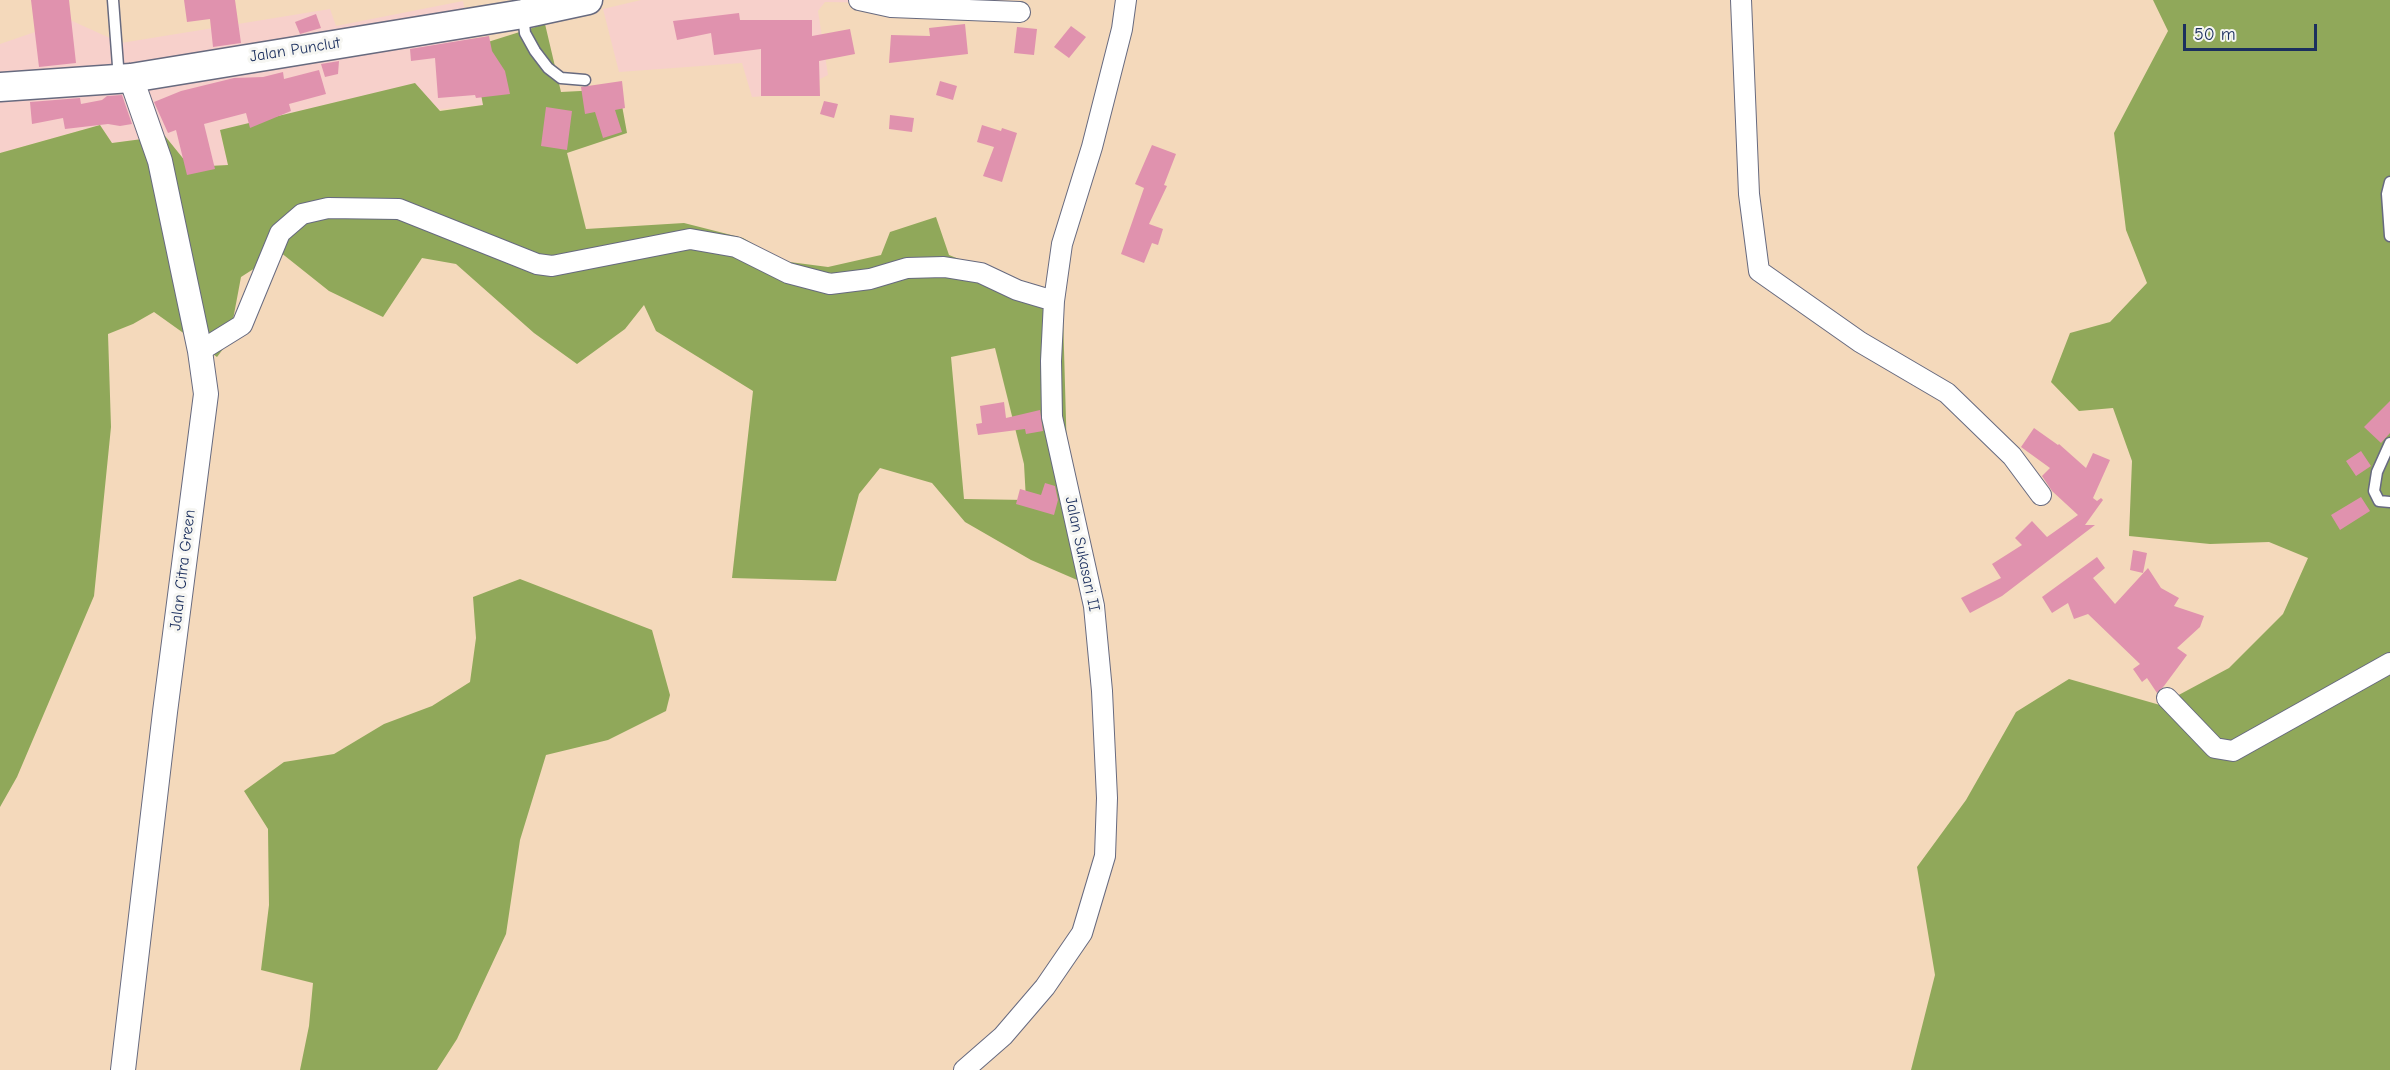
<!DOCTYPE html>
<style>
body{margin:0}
#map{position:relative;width:2390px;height:1070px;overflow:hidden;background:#f4d9bb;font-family:"Comic Neue",sans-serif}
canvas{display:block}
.scale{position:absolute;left:2183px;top:24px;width:134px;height:27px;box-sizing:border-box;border:3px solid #1b2f5e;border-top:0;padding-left:8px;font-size:18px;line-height:21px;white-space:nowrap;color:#1b2f5e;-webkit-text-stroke:4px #f6f6f2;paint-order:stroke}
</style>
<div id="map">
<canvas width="2390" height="1070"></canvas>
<div class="scale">50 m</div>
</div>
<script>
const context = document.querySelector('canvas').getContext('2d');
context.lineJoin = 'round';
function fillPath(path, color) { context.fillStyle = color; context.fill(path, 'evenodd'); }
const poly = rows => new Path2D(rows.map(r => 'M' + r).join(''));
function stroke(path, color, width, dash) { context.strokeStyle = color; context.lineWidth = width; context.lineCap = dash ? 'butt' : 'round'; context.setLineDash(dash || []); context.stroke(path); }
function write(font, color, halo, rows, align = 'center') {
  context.font = font + ' "Comic Neue",sans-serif'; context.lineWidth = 6; context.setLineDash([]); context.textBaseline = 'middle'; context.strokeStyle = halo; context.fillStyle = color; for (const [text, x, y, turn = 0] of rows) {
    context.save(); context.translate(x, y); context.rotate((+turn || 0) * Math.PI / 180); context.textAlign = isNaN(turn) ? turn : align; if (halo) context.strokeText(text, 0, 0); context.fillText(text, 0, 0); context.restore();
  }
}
const built = poly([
 [641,0,894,0,887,3,825,2,818,11,828,75,791,94,752,97,742,63,619,72,603,9],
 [463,1,483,105,220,131,228,165,190,167,165,136,112,143,100,125,0,153,0,44,70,20,121,43,330,9,336,26]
]);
const forest = poly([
 [2153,0,2390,0,2390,1070,1911,1070,1935,975,1917,867,1966,800,2016,712,2069,679,2160,705,2229,668,2283,614,2308,558,2269,542,2210,544,2129,536,2132,461,2113,408,2079,411,2051,382,2070,333,2110,322,2147,283,2126,230,2114,133,2168,31],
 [545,24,561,92,619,89,627,133,567,153,586,229,684,223,743,238,782,261,828,267,881,255,890,232,936,217,949,255,1040,292,1063,315,1068,491,1091,586,1031,560,965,522,932,483,880,468,859,494,836,581,732,578,753,391,656,331,644,305,625,329,577,364,534,333,456,264,422,258,383,317,329,291,280,252,241,277,229,341,217,357,154,312,133,324,108,334,111,427,94,596,17,777,0,807,0,153,100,125,112,143,165,136,190,167,228,165,220,130,415,83,440,111,483,105,472,47],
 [995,348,1024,464,1026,500,964,499,951,357],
 [520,579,652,630,670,695,666,711,608,740,546,755,520,840,506,934,457,1039,437,1070,300,1070,309,1026,313,983,261,970,269,905,268,829,244,791,284,762,334,754,384,724,432,706,470,682,476,638,473,597]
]);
const building = poly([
 [31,0,69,0,76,63,39,67],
 [184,0,235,0,241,43,213,47,210,19,187,22],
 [739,13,740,20,812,20,812,36,850,29,855,54,819,61,820,96,761,96,761,49,714,55,711,33,677,40,673,21],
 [316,14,321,28,300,34,295,22],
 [965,24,968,54,889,63,891,35,930,36,929,28],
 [1071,26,1086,37,1069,58,1054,47],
 [1017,27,1037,29,1034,55,1014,53],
 [489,36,492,51,505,71,510,94,476,98,475,95,438,98,435,58,411,61,410,49],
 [339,61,338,74,325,77,321,64],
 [319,70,326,94,289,104,291,111,250,128,246,113,204,124,215,169,187,175,176,130,168,133,154,102,181,91,234,78,263,77,283,72,284,79],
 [622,81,625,108,615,110,622,132,603,138,595,112,585,114,581,87],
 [940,81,957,86,953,100,936,95],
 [122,95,132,124,120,126,108,124,65,129,63,118,32,124,30,102,80,98,81,104,102,100,107,96],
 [824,101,838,104,834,118,820,114],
 [546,107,572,111,567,150,541,146],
 [890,115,914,118,912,132,889,129],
 [982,125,1001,131,1002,128,1017,133,1002,182,983,176,994,147,977,142],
 [1152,145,1176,154,1164,185,1167,186,1149,224,1163,229,1158,245,1152,243,1144,263,1121,254,1144,188,1135,184],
 [2390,401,2390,433,2381,443,2364,427],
 [1004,402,1006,418,1040,410,1043,431,1026,434,1025,429,978,435,976,424,982,423,980,406],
 [2034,428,2058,445,2059,444,2086,468,2093,453,2110,460,2093,498,2097,501,2101,498,2103,500,2085,525,2095,525,2002,596,1970,613,1961,598,2001,578,1992,564,2022,545,2015,538,2032,521,2047,537,2078,515,2052,491,2042,476,2050,468,2021,447],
 [2361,451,2371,466,2356,476,2346,461],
 [1045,483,1055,486,1058,500,1054,515,1016,504,1020,489,1041,495],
 [2361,497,2370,511,2340,530,2331,515],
 [2133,550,2147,553,2143,573,2130,570],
 [2097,557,2105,568,2093,578,2115,604,2148,568,2161,588,2179,598,2174,606,2204,616,2200,627,2177,648,2187,655,2164,686,2157,693,2147,678,2142,682,2133,669,2140,664,2088,614,2074,619,2068,603,2052,613,2042,597]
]);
const service = poly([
 [113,0,119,79],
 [523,14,525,33,535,51,548,68,561,78,585,80],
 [2390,182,2387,194,2390,236],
 [2390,443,2377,472,2374,491,2379,501,2390,502]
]);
const minor = poly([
 [859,0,891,7,1020,12],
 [1741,0,1749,194,1759,271,1860,342,1947,393,2012,456,2041,495],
 [200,351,242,325,280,233,302,214,328,208,399,209,537,264,552,266,690,239,736,247,788,273,830,284,870,279,907,268,944,267,981,273,1017,290,1054,301],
 [2167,698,2215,748,2233,751,2390,663],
 [964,1070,1003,1036,1045,987,1082,933,1105,856,1107,798,1102,691,1094,606,1052,417,1051,361,1054,301,1062,244,1092,147,1122,29,1126,0]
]);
const tertiary = poly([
 [123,1070,165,712,206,394,200,351,160,161,131,78]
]);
const secondary = poly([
 [0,87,131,78,523,14,588,0]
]);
const streetNames = [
 ["Jalan Punclut",295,50,-9],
 ["Jalan Sukasari II",1082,554,78],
 ["Jalan Citra Green",183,570,-83]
];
fillPath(built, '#f7d0cb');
fillPath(forest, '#90a85a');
fillPath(building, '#e092ae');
stroke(service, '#676a7f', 13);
stroke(minor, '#676a7f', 22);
stroke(tertiary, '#676a7f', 26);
stroke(secondary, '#676a7f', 31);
stroke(service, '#fff', 10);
stroke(minor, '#fff', 20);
stroke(tertiary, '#fff', 24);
stroke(secondary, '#fff', 28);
write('16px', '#1b2f5e', '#f6f6f2', streetNames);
</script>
